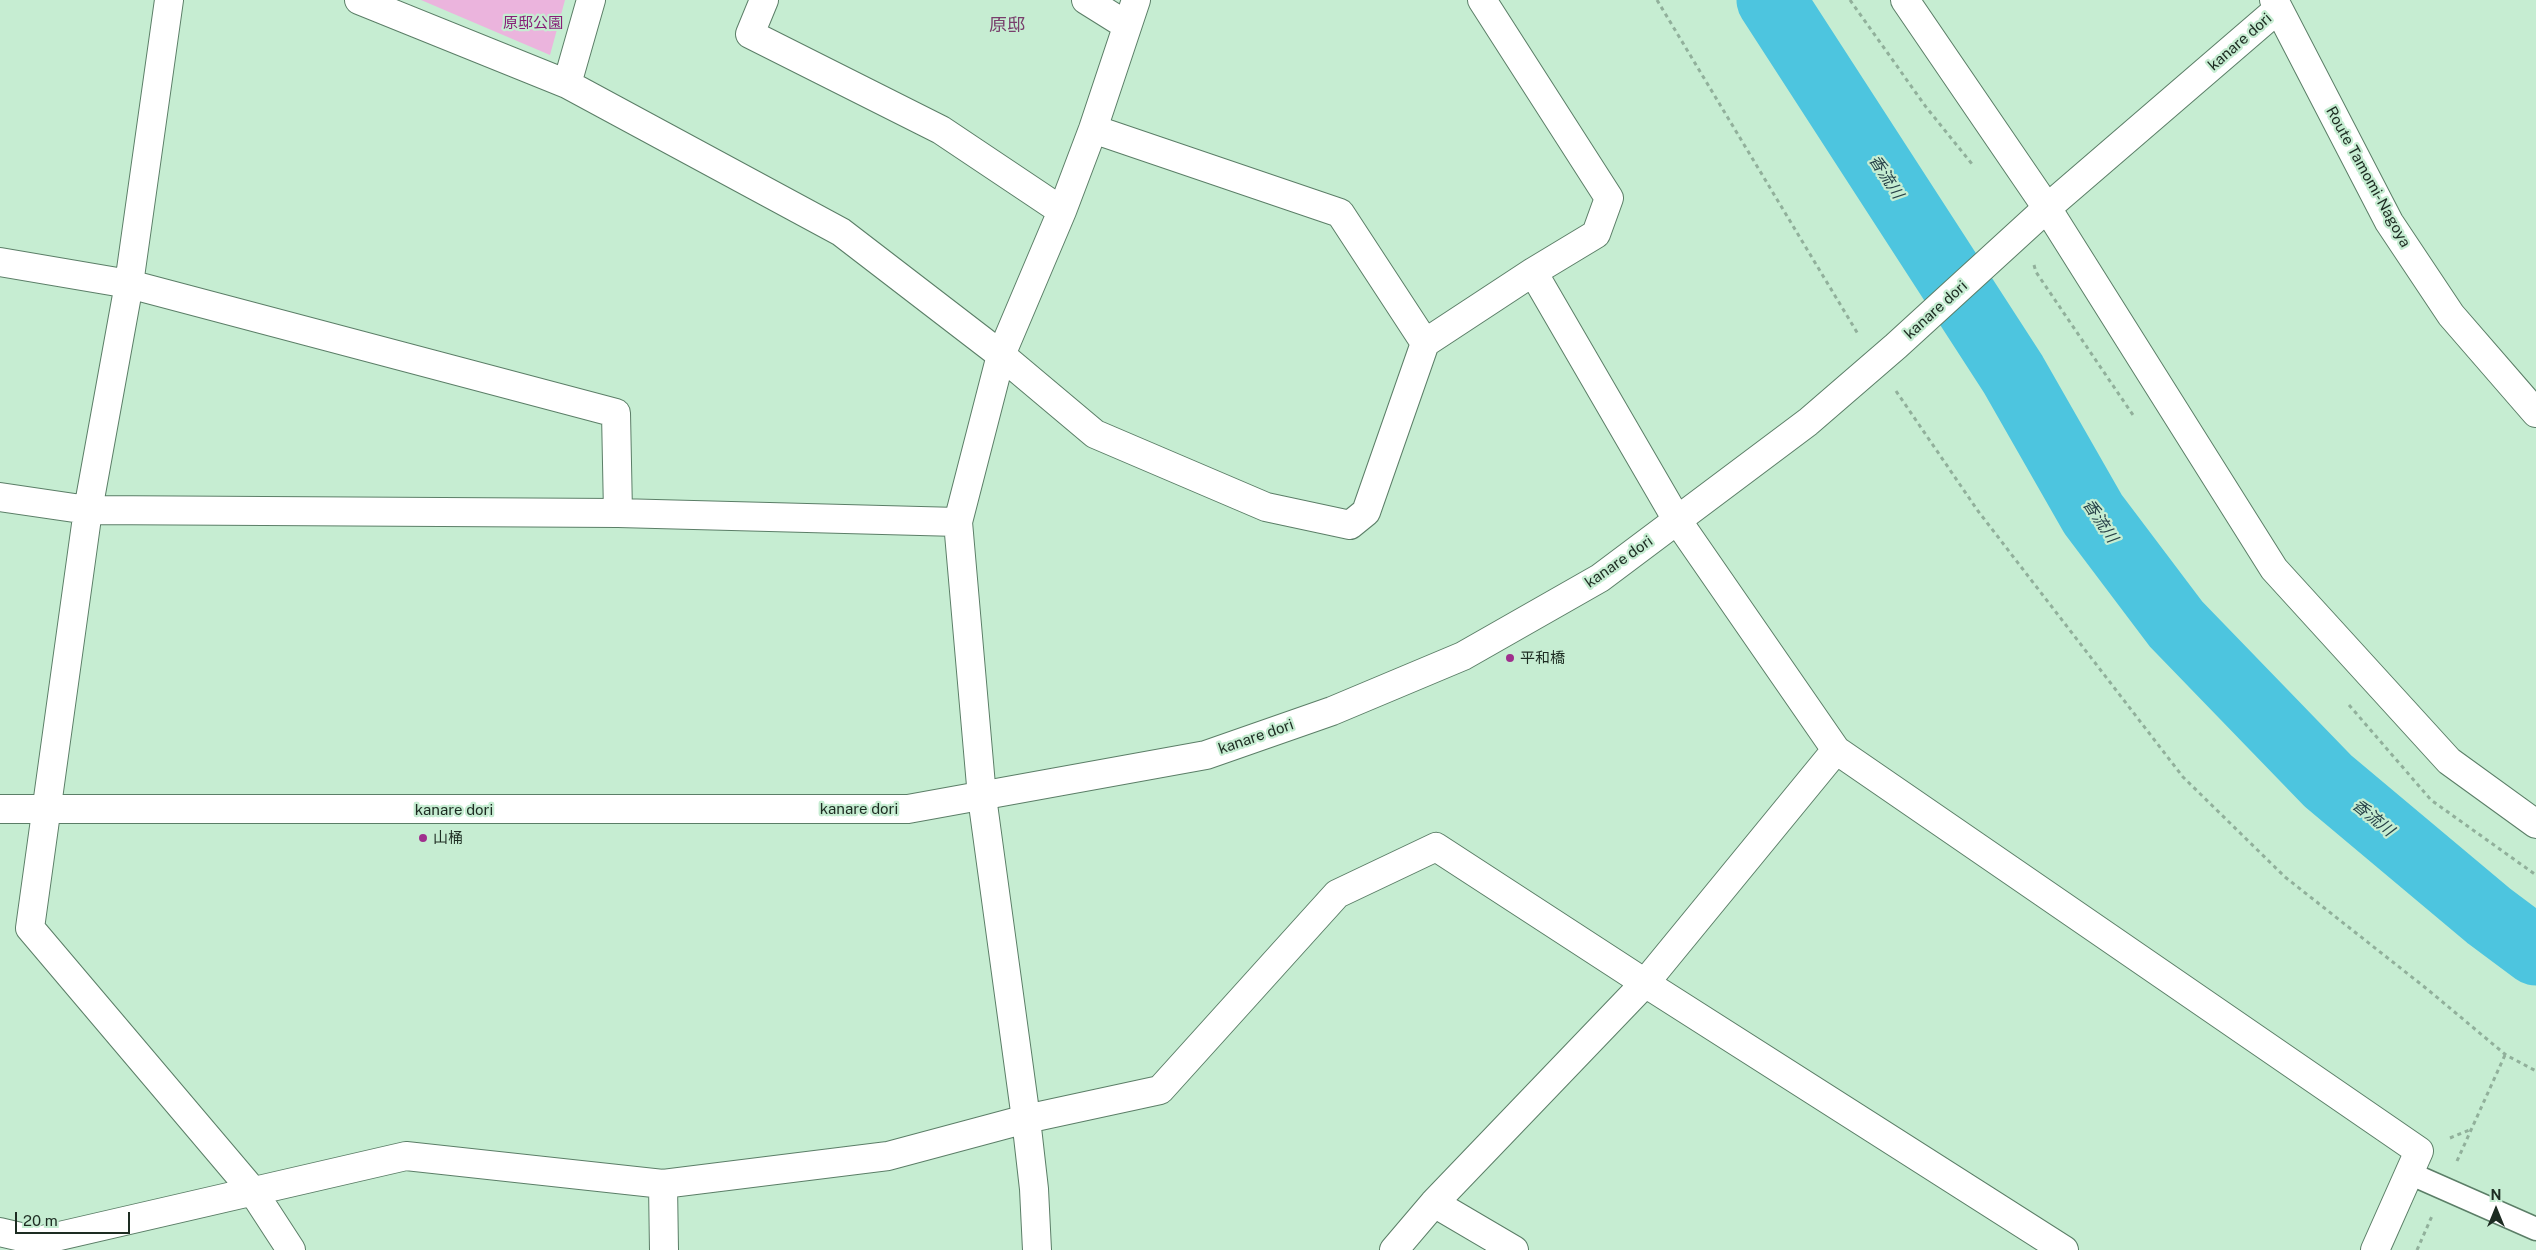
<!DOCTYPE html>
<meta charset="utf-8">
<style>
body{margin:0}
#map{position:relative;width:2536px;height:1250px;overflow:hidden;background:#c6edd2;font-family:"Public Sans",sans-serif}
canvas{display:block}
.north{position:absolute;left:2471px;top:1185px;width:50px;height:50px;-webkit-text-stroke:4px #c6edd2;paint-order:stroke;rotate:0deg;font-size:14px;font-weight:700;line-height:20px;text-align:center;color:#1d2c22}
.north::after{content:'';display:block;margin:auto;width:18px;height:22px;background:#1d2c22;clip-path:polygon(50% 0,100% 100%,50% 72%,0 100%)}
.scale{position:absolute;left:15px;top:1212px;width:115px;height:22px;box-sizing:border-box;border:2px solid #1d2c22;border-top:0;padding-left:6px;font-size:15px;line-height:18px;white-space:nowrap;color:#1d2c22;-webkit-text-stroke:4px #c6edd2;paint-order:stroke}
</style>
<div id="map">
<canvas width="2536" height="1250"></canvas>
<div class="north">N</div>
<div class="scale">20 m</div>
</div>
<script>
const context = document.querySelector('canvas').getContext('2d');
context.lineJoin = 'round';
function fillPath(path, color) { context.fillStyle = color; context.fill(path, 'evenodd'); }
const poly = rows => new Path2D(rows.map(r => 'M' + r).join(''));
function stroke(path, color, width, dash) { context.strokeStyle = color; context.lineWidth = width; context.lineCap = dash ? 'butt' : 'round'; context.setLineDash(dash || []); context.stroke(path); }
function write(font, color, halo, rows, align = 'center') {
  context.font = font + ' "Public Sans","Noto Sans JP",sans-serif'; context.lineWidth = 4.5; context.setLineDash([]); context.textBaseline = 'middle'; context.strokeStyle = halo; context.fillStyle = color; for (const [text, x, y, turn = 0] of rows) {
    context.save(); context.translate(x, y); context.rotate((+turn || 0) * Math.PI / 180); context.textAlign = isNaN(turn) ? turn : align; if (halo) context.strokeText(text, 0, 0); context.fillText(text, 0, 0); context.restore();
  }
}
const green = poly([
 [421,0,565,0,550,55]
]);
const river = poly([
 [1771,0,2013,374,2093,514,2176,624,2328,781,2489,916,2536,951]
]);
const path = poly([
 [1657,0,1858,334],
 [1850,0,1926,107,1972,164],
 [2034,265,2036,272,2135,418],
 [1896,391,1978,511,2183,777,2285,877,2427,989,2506,1055,2536,1071],
 [2349,705,2431,800,2536,875],
 [2450,1138,2472,1129],
 [2457,1161,2505,1055],
 [2417,1250,2432,1216]
]);
const service = poly([
 [2409,1173,2536,1229]
]);
const minor = poly([
 [169,0,129,284,88,510,30,928,252,1190,291,1250],
 [359,0,567,84,841,232,1001,355,1095,434,1266,507,1350,525,1366,512,1425,343,1533,272,1596,234,1609,198,1482,0],
 [764,0,750,34,941,130,1062,211],
 [1086,0,1126,25],
 [1905,0,2047,208,2274,569,2449,761,2536,824],
 [567,84,591,0],
 [1093,129,1340,213,1425,343],
 [0,262,129,284,616,413,618,513],
 [1533,272,1677,520,1836,750,2419,1151,2375,1250],
 [0,497,88,510,618,513,958,522],
 [663,1184,664,1250],
 [1434,1203,1514,1250],
 [0,1232,38,1241,406,1156,663,1184,888,1156,1026,1119,1160,1090,1337,894,1436,847,1645,983,2064,1250],
 [1037,1250,1034,1189,1026,1119,982,797,958,522,1001,355,1062,211,1093,129,1136,0],
 [1394,1250,1434,1203,1645,983,1836,750]
]);
const tertiary = poly([
 [0,809,908,809,1206,755,1332,711,1463,656,1600,578,1808,422,1896,346,2047,208,2277,10]
]);
const secondary = poly([
 [2274,0,2389,222,2451,315,2536,413]
]);
const markers = [
 [1510,658,5,"#9f2f8d"],
 [423,838,5,"#9f2f8d"]
];
const parkNames = [
 ["原邸公園",533,23]
];
const streetNames = [
 ["kanare dori",2240,42,-41],
 ["Route Tamomi-Nagoya",2368,177,61],
 ["kanare dori",1936,310,-42],
 ["kanare dori",1619,562,-35],
 ["kanare dori",1256,737,-19],
 ["kanare dori",859,809],
 ["kanare dori",454,810]
];
const poiNames = [
 ["平和橋",1520,658],
 ["山桶",433,838]
];
const waterNames = [
 ["香流川",1886,177,57],
 ["香流川",2100,521,56],
 ["香流川",2373,818,39]
];
const quarterNames = [
 ["原邸",1007,25]
];
fillPath(green, '#ebb4dd');
stroke(river, '#4dc5df', 69);
stroke(service, '#5b7e67', 25);
stroke(minor, '#5b7e67', 30);
stroke(tertiary, '#5b7e67', 30);
stroke(secondary, '#5b7e67', 30);
stroke(path, '#91b09b', 3, [4, 4]);
stroke(service, '#fff', 22);
stroke(minor, '#fff', 28);
stroke(tertiary, '#fff', 28);
stroke(secondary, '#fff', 28);
for (const [x, y, r, color] of markers) { const dot = new Path2D(); dot.arc(x, y, r, 0, 2 * Math.PI); context.fillStyle = color; context.fill(dot); stroke(dot, '#c6edd2', 2); }
write('15px', '#871e77', '#c6edd2', parkNames);
write('15px', '#1d2c22', '#c6edd2', streetNames);
write('15px', '#1d2c22', '#c6edd2', poiNames, 'left');
write('italic 16px', '#274148', '#c6edd2', waterNames);
write('18px', '#783f6c', '#c6edd2', quarterNames);
</script>
